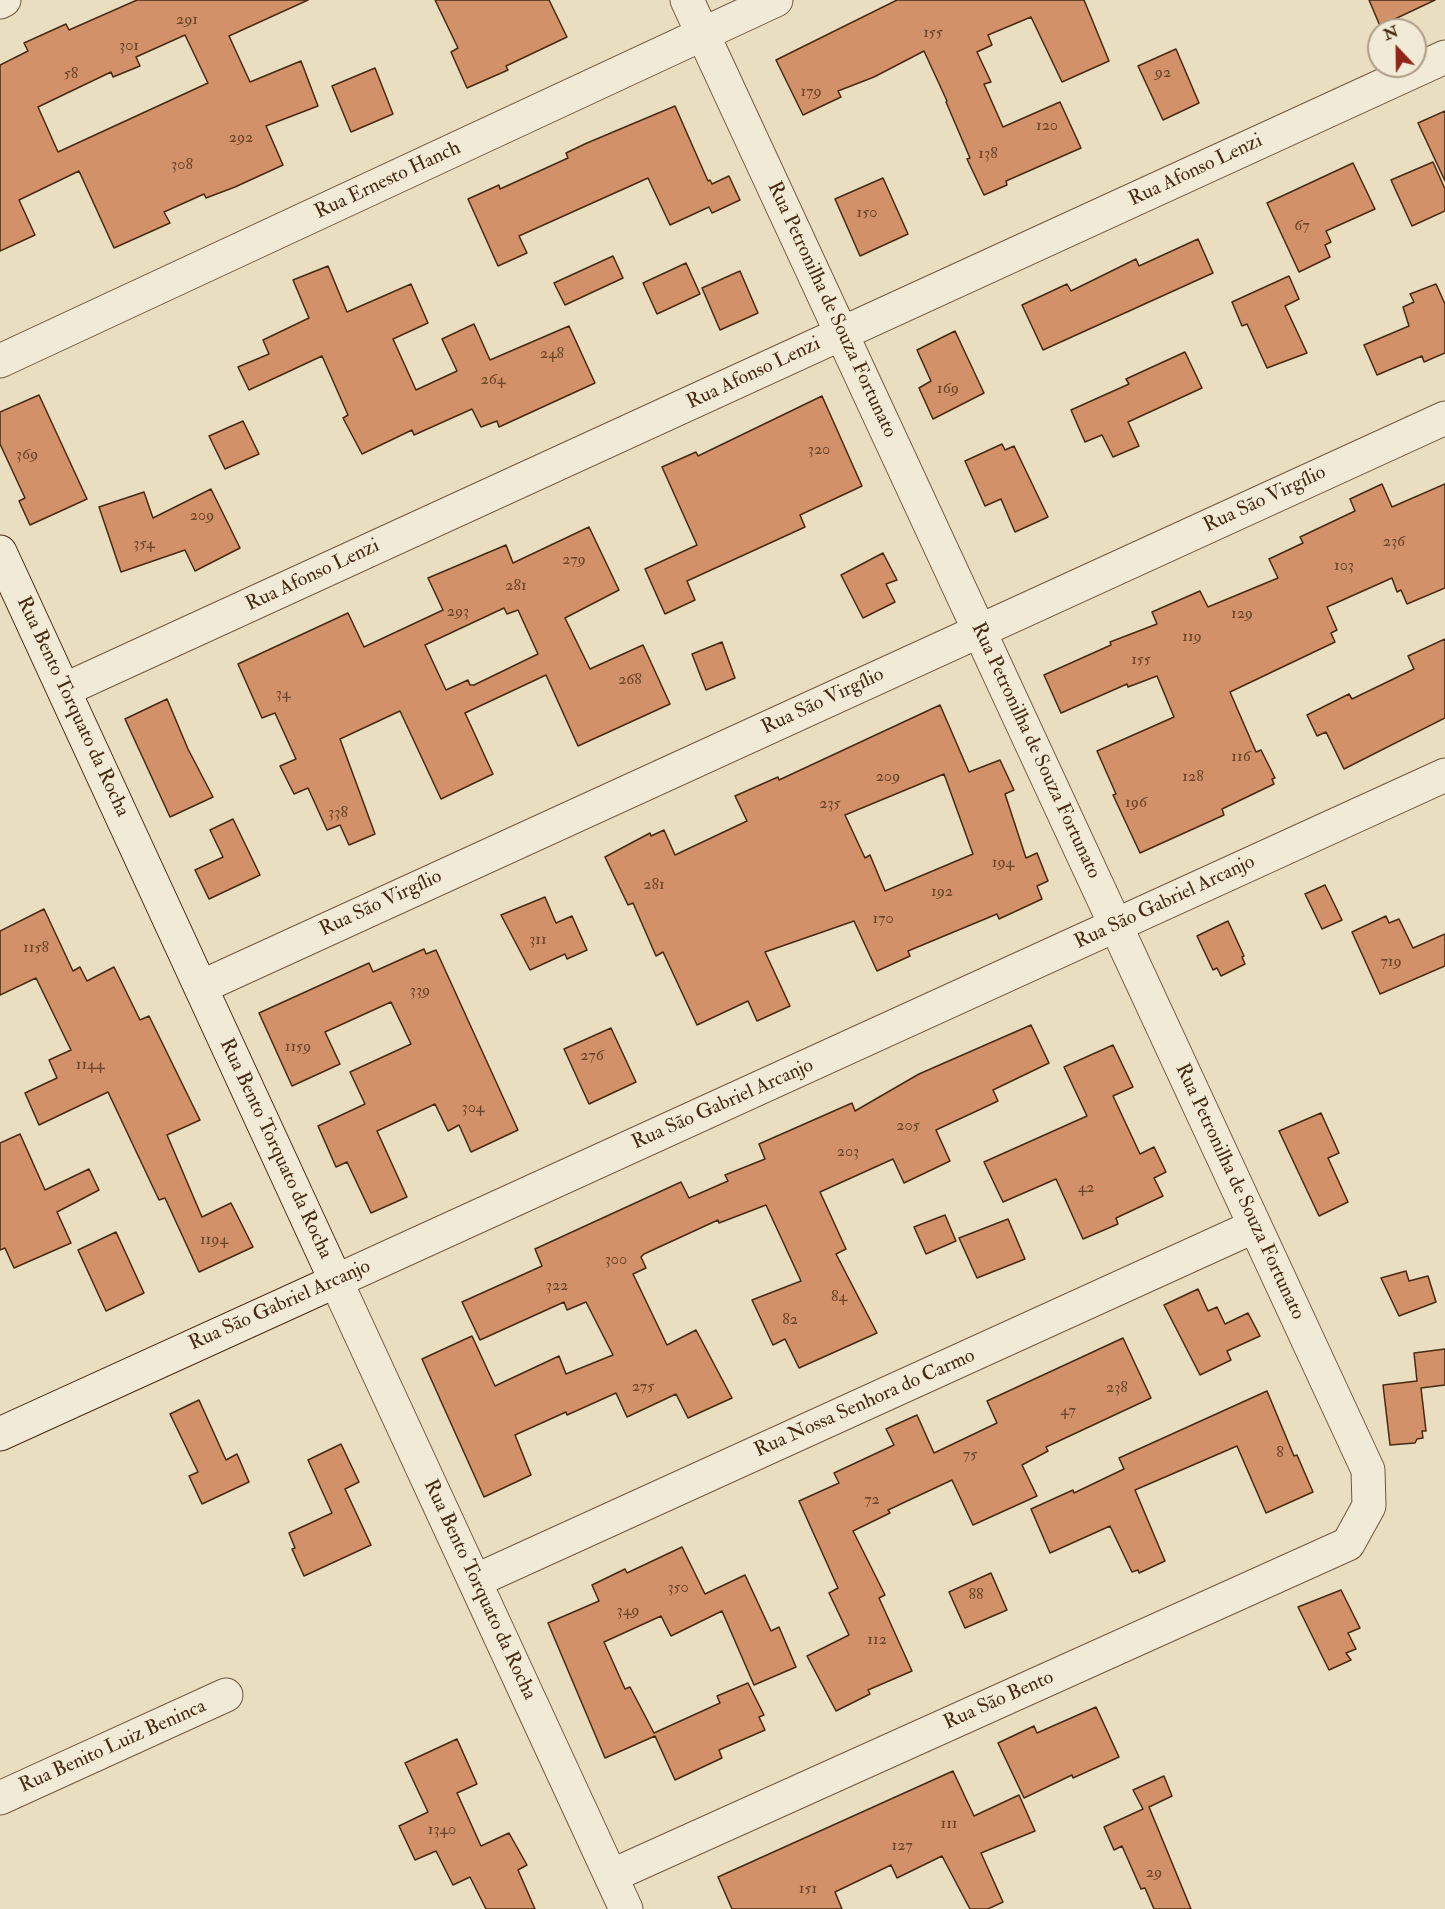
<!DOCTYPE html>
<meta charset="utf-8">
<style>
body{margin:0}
#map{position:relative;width:1445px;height:1909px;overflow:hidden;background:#eadec0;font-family:"IM FELL Double Pica",serif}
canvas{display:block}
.north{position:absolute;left:1367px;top:18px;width:60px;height:60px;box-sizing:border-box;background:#f1ead6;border:2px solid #ad9d87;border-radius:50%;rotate:338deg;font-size:16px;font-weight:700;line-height:24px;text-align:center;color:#472a11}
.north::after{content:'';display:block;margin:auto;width:21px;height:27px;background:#8f2418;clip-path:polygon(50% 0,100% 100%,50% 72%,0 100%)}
</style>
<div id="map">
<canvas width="1445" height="1909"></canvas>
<div class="north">N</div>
</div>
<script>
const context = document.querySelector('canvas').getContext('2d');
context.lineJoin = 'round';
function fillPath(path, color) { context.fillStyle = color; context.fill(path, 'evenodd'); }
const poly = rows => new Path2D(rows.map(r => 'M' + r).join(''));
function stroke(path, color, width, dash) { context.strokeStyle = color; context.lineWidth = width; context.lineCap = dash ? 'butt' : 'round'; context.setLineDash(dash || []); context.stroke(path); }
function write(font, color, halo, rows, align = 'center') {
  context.font = font + ' "IM FELL Double Pica",serif'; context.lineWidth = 5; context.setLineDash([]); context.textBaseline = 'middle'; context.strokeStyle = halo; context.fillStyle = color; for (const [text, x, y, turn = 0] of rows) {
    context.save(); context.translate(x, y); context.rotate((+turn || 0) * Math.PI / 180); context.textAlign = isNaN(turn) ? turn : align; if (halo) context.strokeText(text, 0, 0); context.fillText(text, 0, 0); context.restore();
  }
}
const building = poly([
 [137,0,308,0,229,36,250,82,301,61,318,106,266,126,283,165,235,187,206,198,204,194,164,212,170,223,114,248,79,171,19,200,35,235,0,251,0,65,28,51,24,43,66,24,69,30,137,0],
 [185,35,208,83,58,152,38,107,111,72,113,77,140,66,136,57,185,35],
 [435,0,549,0,567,37,506,66,508,70,467,88,451,52,458,48,435,0],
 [897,0,1084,0,1109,61,1062,82,1031,17,988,35,992,45,977,52,991,82,984,84,1003,127,1060,102,1081,148,1006,181,1007,185,984,195,967,159,970,158,946,102,947,101,924,51,874,77,838,91,841,97,803,115,776,60,897,0],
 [1369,0,1435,0,1380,26,1369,0],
 [1176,49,1199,103,1163,120,1138,66,1176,49],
 [375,68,393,114,351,132,332,86,375,68],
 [675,106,708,181,710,180,712,184,729,176,740,200,712,213,709,207,670,225,648,178,519,236,527,253,498,266,468,199,499,185,500,189,568,158,566,153,587,143,675,106],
 [1445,111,1445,181,1418,123,1445,111],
 [1433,162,1445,189,1445,211,1412,226,1391,180,1433,162],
 [1353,163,1375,209,1326,231,1331,242,1325,245,1330,257,1299,272,1267,203,1353,163],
 [883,178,908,234,860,256,835,199,883,178],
 [1198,239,1213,273,1043,350,1022,305,1067,284,1071,291,1136,259,1139,266,1198,239],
 [613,256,623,278,565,305,554,283,613,256],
 [686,263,700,294,657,314,643,283,686,263],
 [328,266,347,312,411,284,428,323,393,339,416,390,457,371,442,339,474,324,490,360,569,326,595,383,499,427,497,421,481,427,472,409,414,435,412,430,362,454,343,418,348,415,322,356,249,390,238,367,269,354,263,340,309,318,293,280,328,266],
 [740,271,758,313,720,330,702,288,740,271],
 [1289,276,1299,299,1285,306,1307,353,1267,368,1247,324,1242,326,1232,302,1289,276],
 [1436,284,1445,304,1445,353,1424,362,1422,356,1377,375,1364,345,1409,326,1403,307,1414,302,1410,294,1436,284],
 [955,331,984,393,933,419,919,388,931,381,917,350,955,331],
 [1185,352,1202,388,1128,422,1139,446,1113,457,1102,435,1085,442,1071,410,1129,384,1126,379,1185,352],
 [39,395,87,499,30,525,19,501,25,498,0,444,0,412,39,395],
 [822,396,862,486,800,515,805,527,687,581,695,600,665,614,645,569,697,545,662,467,696,452,698,456,822,396],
 [243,421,259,454,225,469,209,436,243,421],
 [1002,444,1005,450,1014,446,1048,517,1015,532,1001,499,985,506,965,461,1002,444],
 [1382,484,1392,507,1445,484,1445,588,1407,604,1401,590,1397,592,1392,578,1327,607,1337,630,1331,633,1335,642,1230,692,1256,752,1261,750,1275,778,1272,779,1274,784,1222,809,1224,815,1140,853,1113,795,1116,794,1097,751,1174,717,1157,676,1128,687,1127,684,1061,713,1044,675,1111,645,1110,642,1157,624,1152,612,1200,591,1208,607,1278,578,1269,559,1303,543,1300,537,1355,511,1350,499,1382,484],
 [211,489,240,548,195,571,185,550,121,572,99,507,144,492,153,518,211,489],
 [589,527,619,590,565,618,590,669,643,645,670,704,578,746,546,675,465,713,493,774,441,799,400,711,340,739,375,834,349,845,340,825,327,830,308,788,294,794,280,766,296,759,275,713,262,718,238,664,348,613,364,647,443,610,428,578,506,545,513,563,589,527],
 [504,608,507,614,518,610,538,654,474,685,470,685,468,680,446,690,425,645,504,608],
 [883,553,897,580,886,584,895,602,863,618,841,575,883,553],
 [1445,639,1445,718,1344,769,1326,732,1317,736,1307,715,1349,694,1352,699,1414,669,1408,656,1445,639],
 [722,642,735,678,706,690,692,654,722,642],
 [167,699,188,749,213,797,170,817,125,719,167,699],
 [940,705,969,772,1000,760,1014,790,1005,794,1026,858,1037,853,1048,881,1037,886,1042,899,999,919,997,914,908,951,910,956,877,971,854,921,765,952,790,1006,757,1021,748,1001,697,1025,663,952,656,956,633,903,628,905,605,857,650,833,651,836,664,830,675,855,747,821,735,796,778,777,779,780,940,705],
 [944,774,973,854,885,891,870,855,865,858,845,815,944,774],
 [233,819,260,875,209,899,195,870,223,857,210,830,233,819],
 [1325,885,1342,920,1322,929,1305,894,1325,885],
 [545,897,556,923,572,916,587,950,567,959,565,954,530,970,501,915,545,897],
 [44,909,73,971,80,967,87,981,114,967,140,1020,149,1016,200,1120,167,1135,202,1217,231,1203,253,1247,199,1272,165,1198,159,1200,108,1092,39,1125,25,1093,57,1078,49,1060,71,1050,36,978,0,995,0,931,44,909],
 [1386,916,1389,923,1399,919,1413,948,1445,934,1445,966,1380,994,1352,932,1386,916],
 [1228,921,1244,956,1242,957,1245,964,1221,976,1217,968,1213,970,1197,936,1228,921],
 [424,949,426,954,436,950,518,1130,471,1152,459,1125,448,1131,435,1104,377,1131,407,1197,371,1213,347,1162,336,1167,318,1126,365,1104,350,1072,411,1044,391,1002,325,1032,340,1064,292,1086,259,1013,369,963,373,972,424,949],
 [1031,1025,1049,1063,993,1090,998,1101,936,1130,950,1161,904,1183,893,1159,820,1192,846,1249,836,1254,877,1333,799,1368,785,1339,773,1345,752,1300,801,1281,766,1205,719,1223,718,1220,644,1254,641,1257,646,1268,633,1274,667,1345,696,1330,732,1398,688,1418,676,1394,627,1417,616,1393,567,1415,566,1412,515,1435,531,1475,484,1497,422,1359,472,1336,495,1386,559,1356,566,1374,613,1355,586,1302,567,1310,564,1302,480,1340,462,1302,542,1266,535,1249,681,1182,689,1198,728,1181,725,1175,765,1159,759,1144,852,1103,855,1111,919,1074,1031,1025],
 [611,1028,636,1082,589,1104,564,1049,611,1028],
 [1113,1045,1133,1087,1113,1096,1140,1154,1154,1147,1166,1172,1154,1178,1163,1196,1116,1218,1118,1224,1083,1239,1056,1179,1003,1202,984,1162,1087,1116,1064,1067,1113,1045],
 [1321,1113,1339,1153,1328,1158,1348,1202,1319,1216,1279,1131,1321,1113],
 [20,1134,45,1190,89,1169,99,1190,57,1212,71,1243,14,1268,5,1248,0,1250,0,1143,20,1134],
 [945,1215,956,1241,926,1254,914,1227,945,1215],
 [1008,1219,1025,1259,977,1278,959,1238,1008,1219],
 [116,1232,144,1293,106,1311,78,1250,116,1232],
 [1406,1271,1409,1281,1428,1276,1436,1302,1399,1316,1381,1278,1406,1271],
 [1198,1289,1208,1311,1217,1307,1225,1324,1248,1313,1260,1336,1227,1351,1231,1360,1200,1375,1164,1305,1198,1289],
 [1123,1338,1151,1398,1046,1447,1048,1451,1022,1465,1037,1496,973,1525,952,1480,888,1510,890,1513,853,1531,885,1595,879,1598,912,1671,868,1690,870,1694,836,1711,807,1656,849,1635,829,1593,838,1588,799,1501,839,1483,834,1473,894,1445,886,1429,917,1415,934,1453,997,1423,987,1401,1123,1338],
 [1445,1349,1445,1385,1421,1388,1426,1431,1422,1431,1423,1438,1417,1439,1415,1443,1390,1445,1383,1385,1417,1381,1414,1353,1445,1349],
 [1267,1391,1294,1456,1297,1455,1313,1492,1266,1513,1237,1446,1135,1490,1165,1561,1139,1573,1138,1570,1132,1572,1110,1526,1050,1553,1031,1509,1073,1490,1074,1493,1124,1469,1119,1458,1267,1391],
 [199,1400,226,1460,237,1454,249,1482,202,1504,189,1476,198,1472,170,1414,199,1400],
 [341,1444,359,1482,345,1489,371,1545,304,1576,292,1549,295,1548,289,1533,332,1513,308,1460,341,1444],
 [682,1547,705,1594,745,1575,771,1631,779,1627,796,1667,754,1685,722,1611,671,1636,661,1616,604,1642,625,1689,630,1687,654,1733,720,1703,717,1696,748,1683,764,1715,759,1717,765,1730,719,1750,722,1758,675,1780,655,1736,605,1758,548,1623,599,1601,592,1585,625,1569,627,1573,682,1547],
 [991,1573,1007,1610,965,1628,949,1592,991,1573],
 [1341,1590,1360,1628,1348,1633,1356,1649,1346,1653,1351,1660,1329,1670,1298,1607,1341,1590],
 [1096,1707,1119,1757,1073,1778,1072,1775,1024,1798,998,1743,1034,1726,1037,1733,1096,1707],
 [457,1739,477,1784,457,1793,481,1846,509,1833,527,1865,518,1870,535,1909,486,1909,470,1877,453,1885,436,1851,415,1860,399,1826,428,1812,405,1763,457,1739],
 [953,1771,974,1816,1019,1795,1035,1831,981,1853,1003,1902,988,1909,970,1909,942,1856,897,1878,891,1865,835,1892,842,1909,732,1909,718,1877,953,1771],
 [1164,1776,1172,1796,1149,1807,1191,1909,1154,1909,1145,1888,1141,1889,1122,1846,1114,1850,1104,1827,1143,1809,1133,1790,1164,1776]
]);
const street = poly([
 [0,2,4,0],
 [0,361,776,0],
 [64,690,1445,57],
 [201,987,1445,418],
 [475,1581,1255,1226],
 [0,1798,226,1695],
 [611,1876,1348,1544,1369,1506,1368,1470,687,0],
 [626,1909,336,1281,1445,775]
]);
const secondary = poly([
 [0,552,336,1281,0,1434]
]);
const numberNames = [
 ["291",187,21],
 ["155",933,34],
 ["301",129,47],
 ["92",1163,74],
 ["58",71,75],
 ["179",811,93],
 ["120",1047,127],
 ["292",241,139],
 ["138",988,155],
 ["308",182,166],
 ["150",867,214],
 ["67",1302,227],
 ["248",552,355],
 ["264",493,381],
 ["169",948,390],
 ["320",819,451],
 ["369",27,456],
 ["209",202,517],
 ["236",1394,543],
 ["354",144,545],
 ["279",574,561],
 ["103",1344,567],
 ["281",516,587],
 ["293",458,613],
 ["129",1242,615],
 ["119",1192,638],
 ["155",1141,661],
 ["268",630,681],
 ["34",283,695],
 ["116",1241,758],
 ["209",888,778],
 ["128",1193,778],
 ["196",1136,804],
 ["235",830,805],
 ["338",338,814],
 ["194",1003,864],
 ["281",654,886],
 ["192",942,893],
 ["170",883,920],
 ["311",538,941],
 ["1158",36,949],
 ["719",1391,963],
 ["339",420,992],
 ["1159",298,1048],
 ["276",592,1057],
 ["1144",90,1066],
 ["304",473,1109],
 ["205",908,1127],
 ["203",848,1153],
 ["42",1086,1189],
 ["1194",214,1241],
 ["300",616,1261],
 ["322",557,1287],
 ["84",839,1298],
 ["82",790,1321],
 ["275",643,1388],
 ["238",1117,1389],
 ["47",1068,1412],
 ["8",1280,1454],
 ["75",970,1456],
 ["72",872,1501],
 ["350",678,1589],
 ["88",976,1596],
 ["349",628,1612],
 ["112",877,1641],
 ["111",949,1825],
 ["1340",442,1831],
 ["127",902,1847],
 ["29",1154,1874],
 ["151",808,1890]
];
const streetNames = [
 ["Rua Afonso Lenzi",1196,171,-25],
 ["Rua Ernesto Hanch",388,181,-25],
 ["Rua Petronilha de Souza Fortunato",831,310,65],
 ["Rua Afonso Lenzi",754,374,-25],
 ["Rua São Virgílio",1265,500,-25],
 ["Rua Afonso Lenzi",313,576,-25],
 ["Rua São Virgílio",823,702,-25],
 ["Rua Bento Torquato da Rocha",72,707,65],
 ["Rua Petronilha de Souza Fortunato",1035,751,65],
 ["Rua São Gabriel Arcanjo",1165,903,-25],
 ["Rua São Virgílio",381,904,-25],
 ["Rua São Gabriel Arcanjo",723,1105,-24],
 ["Rua Bento Torquato da Rocha",275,1149,65],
 ["Rua Petronilha de Souza Fortunato",1239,1192,65],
 ["Rua São Gabriel Arcanjo",280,1306,-24],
 ["Rua Nossa Senhora do Carmo",865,1404,-24],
 ["Rua Bento Torquato da Rocha",479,1590,65],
 ["Rua São Bento",999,1701,-24],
 ["Rua Benito Luiz Beninca",113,1747,-24]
];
fillPath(building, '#d3916a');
stroke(building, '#472a11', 1.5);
stroke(street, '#70573d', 35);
stroke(secondary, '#472a11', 35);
stroke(street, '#f1ead6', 33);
stroke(secondary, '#f1ead6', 33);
write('16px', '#6a4427', null, numberNames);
write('20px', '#472a11', '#f1ead6', streetNames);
</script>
